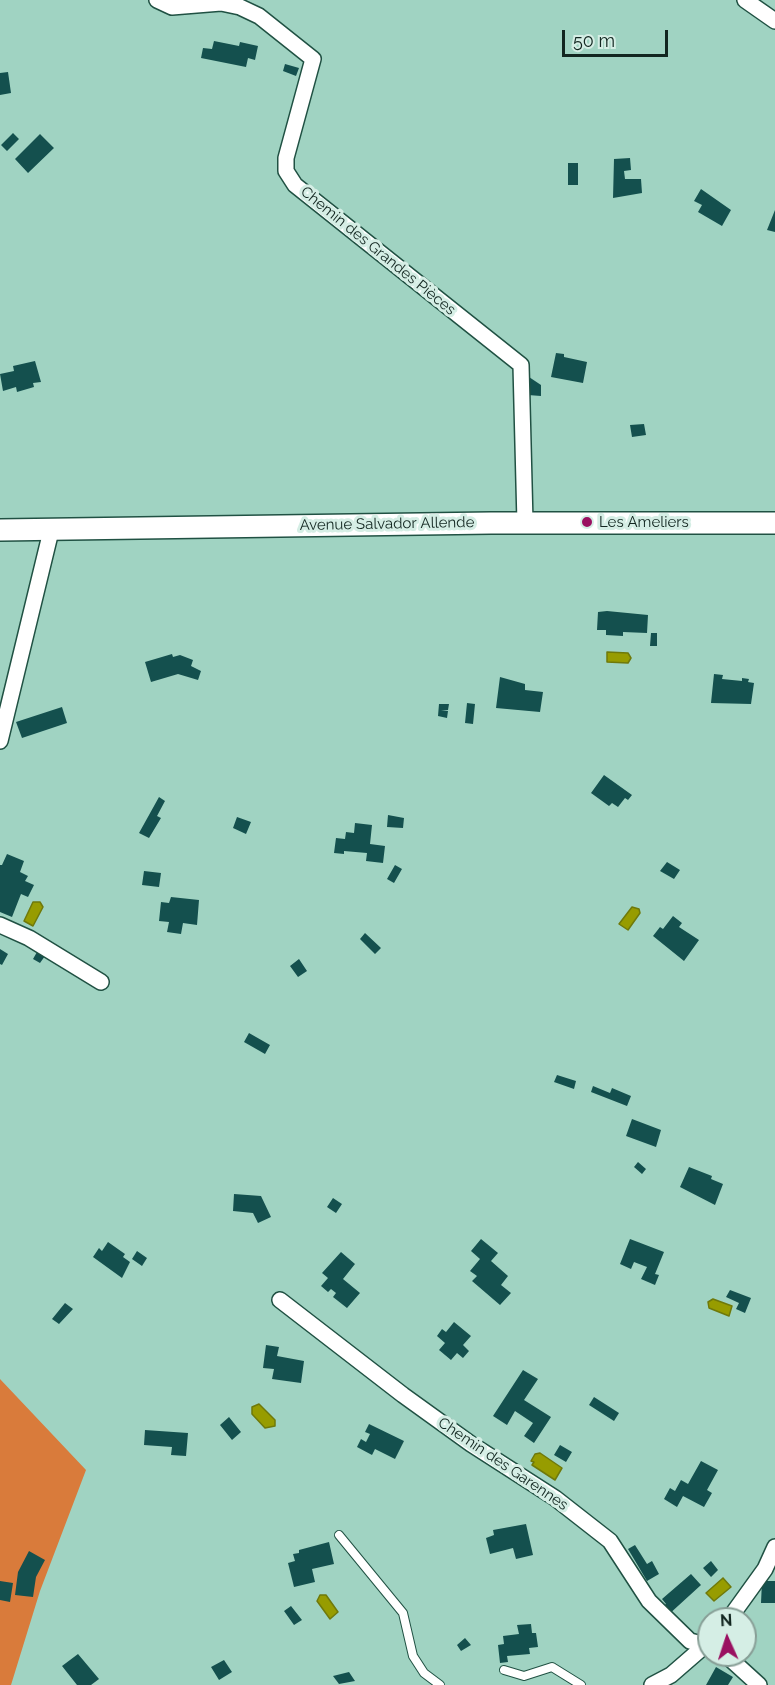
<!DOCTYPE html>
<meta charset="utf-8">
<style>
body{margin:0}
#map{position:relative;width:775px;height:1685px;overflow:hidden;background:#a0d3c2;font-family:Raleway,sans-serif}
canvas{display:block}
.north{position:absolute;left:697px;top:1607px;width:60px;height:60px;box-sizing:border-box;background:#d5eee5;border:2px solid #879e96;border-radius:50%;rotate:357deg;font-size:16px;font-weight:700;line-height:24px;text-align:center;color:#122620}
.north::after{content:'';display:block;margin:auto;width:21px;height:27px;background:#9a1061;clip-path:polygon(50% 0,100% 100%,50% 72%,0 100%)}
.scale{position:absolute;left:562px;top:30px;width:106px;height:27px;box-sizing:border-box;border:3px solid #122620;border-top:0;padding-left:8px;font-size:18px;line-height:21px;white-space:nowrap;color:#122620;-webkit-text-stroke:4px #d5eee5;paint-order:stroke}
</style>
<div id="map">
<canvas width="775" height="1685"></canvas>
<div class="north">N</div>
<div class="scale">50 m</div>
</div>
<script>
const context = document.querySelector('canvas').getContext('2d');
context.lineJoin = 'round';
function fillPath(path, color) { context.fillStyle = color; context.fill(path, 'evenodd'); }
const poly = rows => new Path2D(rows.map(r => 'M' + r).join(''));
function stroke(path, color, width, dash) { context.strokeStyle = color; context.lineWidth = width; context.lineCap = dash ? 'butt' : 'round'; context.setLineDash(dash || []); context.stroke(path); }
function write(font, color, halo, rows, align = 'center') {
  context.font = font + ' Raleway,sans-serif'; context.lineWidth = 6; context.setLineDash([]); context.textBaseline = 'middle'; context.strokeStyle = halo; context.fillStyle = color; for (const [text, x, y, turn = 0] of rows) {
    context.save(); context.translate(x, y); context.rotate((+turn || 0) * Math.PI / 180); context.textAlign = isNaN(turn) ? turn : align; if (halo) context.strokeText(text, 0, 0); context.fillText(text, 0, 0); context.restore();
  }
}
const green = poly([
 [0,1379,86,1470,40,1591,11,1685,0,1685]
]);
const water = poly([
 [607,652,628,653,631,658,628,663,607,662,607,652],
 [33,902,40,902,43,907,33,926,24,921,33,902],
 [632,907,639,909,640,913,628,930,619,924,632,907],
 [713,1299,732,1306,729,1316,709,1308,708,1302,713,1299],
 [259,1404,275,1420,275,1426,265,1428,252,1414,252,1407,259,1404],
 [540,1453,562,1468,555,1480,532,1465,534,1462,531,1461,535,1454,540,1453],
 [723,1578,731,1587,714,1601,706,1593,723,1578],
 [320,1595,326,1595,338,1612,330,1619,317,1601,320,1595]
]);
const building = poly([
 [214,41,239,46,240,42,258,46,255,60,248,58,246,67,201,58,203,48,212,49],
 [285,64,299,68,296,76,283,71],
 [8,72,11,93,0,95,0,73],
 [13,133,19,139,7,151,1,145],
 [40,134,54,148,28,173,15,159],
 [630,158,631,170,624,171,625,179,641,179,642,193,613,198,614,159],
 [568,163,578,163,578,185,568,185],
 [701,189,731,210,722,226,698,212,702,205,694,201],
 [775,210,775,232,767,230],
 [556,353,564,354,564,357,587,362,583,383,551,377],
 [35,361,41,382,33,383,34,387,17,392,16,387,3,391,0,374,14,371,13,366],
 [529,377,541,385,541,396,528,395],
 [644,424,646,435,632,437,630,425],
 [607,611,648,615,647,633,623,632,623,636,606,635,606,630,597,630,598,612],
 [651,633,657,633,657,646,650,646],
 [172,654,173,657,180,655,193,660,191,666,201,671,198,680,178,674,151,682,145,662],
 [714,674,723,675,722,679,742,681,742,678,749,679,748,682,754,683,751,704,711,703],
 [500,677,525,684,525,690,543,692,540,712,496,708],
 [467,703,475,704,473,724,465,723],
 [439,704,449,704,448,710,441,710,448,711,447,718,438,716],
 [62,707,67,723,22,738,16,722],
 [604,775,632,795,628,800,625,798,618,807,612,803,609,806,591,793],
 [159,797,165,801,157,816,161,818,149,838,139,833],
 [388,815,404,818,403,828,387,827],
 [237,817,251,822,246,834,233,828],
 [355,823,372,825,370,844,385,846,383,863,366,861,367,853,344,851,344,854,334,853,336,838,345,839,346,832,354,833],
 [7,854,24,861,20,872,28,876,25,881,34,885,28,897,21,894,12,917,0,912,0,865,2,865],
 [667,862,680,870,674,879,660,871],
 [395,865,402,869,394,883,387,879],
 [144,871,161,873,159,887,142,885],
 [171,897,199,900,197,925,183,923,181,934,167,932,169,922,159,921,161,902,169,903],
 [673,916,682,923,679,927,699,940,684,961,653,936,660,927,663,929],
 [365,933,381,948,375,954,360,939],
 [0,949,8,954,2,965,0,964],
 [37,952,45,956,40,963,33,959],
 [299,959,307,971,298,977,290,966],
 [249,1033,270,1045,265,1054,244,1042],
 [557,1075,576,1081,574,1089,554,1082],
 [593,1086,610,1093,612,1088,631,1096,627,1106,591,1092],
 [632,1119,661,1130,656,1147,626,1136],
 [638,1162,646,1169,642,1174,634,1167],
 [689,1167,712,1176,711,1179,723,1184,715,1205,680,1187],
 [234,1194,261,1196,271,1217,258,1223,253,1213,233,1211],
 [333,1198,342,1204,336,1213,327,1207],
 [481,1239,498,1253,491,1261,508,1276,501,1285,511,1293,500,1305,472,1281,477,1276,470,1271,480,1259,471,1251],
 [630,1239,664,1252,655,1274,659,1275,655,1285,641,1279,647,1267,634,1262,631,1269,620,1264],
 [108,1242,125,1254,123,1257,130,1262,122,1278,93,1257,99,1248,102,1251],
 [137,1251,147,1258,142,1266,132,1259],
 [341,1252,355,1264,343,1279,360,1293,347,1308,333,1297,336,1293,331,1289,328,1292,321,1286,328,1278,322,1273],
 [730,1290,751,1298,745,1313,736,1309,739,1303,726,1297],
 [65,1303,73,1309,59,1324,52,1319],
 [454,1322,471,1336,463,1345,469,1351,463,1358,457,1353,451,1360,439,1350,445,1343,437,1336,442,1329,446,1332],
 [266,1345,279,1347,277,1356,304,1361,301,1383,272,1379,274,1369,263,1368],
 [523,1370,538,1379,524,1400,551,1417,534,1443,524,1436,533,1423,515,1411,507,1425,493,1416],
 [594,1397,619,1413,614,1421,589,1405],
 [229,1417,241,1432,232,1440,220,1425],
 [369,1424,404,1441,395,1459,375,1449,372,1455,357,1447,361,1439,366,1442,370,1434,365,1432],
 [145,1430,188,1433,186,1456,171,1455,172,1447,144,1445],
 [560,1445,572,1452,566,1462,554,1455],
 [701,1461,718,1470,707,1490,712,1493,704,1507,683,1496,677,1507,664,1499,670,1488,675,1491,681,1480,688,1484],
 [526,1524,533,1555,516,1559,513,1548,490,1554,486,1538,494,1535,493,1530],
 [329,1542,334,1564,312,1569,315,1582,294,1587,288,1563,295,1561,293,1554,299,1553,299,1550],
 [635,1545,647,1564,652,1561,659,1574,647,1581,628,1549],
 [29,1551,45,1560,36,1577,33,1597,15,1595,18,1572],
 [711,1561,718,1570,711,1577,703,1568],
 [691,1574,701,1585,667,1616,660,1609,666,1604,662,1599],
 [0,1581,13,1583,10,1602,0,1600],
 [762,1581,775,1581,775,1603,761,1603],
 [291,1606,302,1620,294,1625,284,1611],
 [531,1624,532,1633,536,1633,538,1647,529,1648,530,1654,507,1656,508,1662,500,1663,498,1645,504,1644,503,1636,519,1634,517,1625],
 [465,1638,471,1645,461,1651,457,1645],
 [78,1654,99,1679,91,1685,77,1685,62,1666],
 [224,1660,232,1672,219,1680,211,1667],
 [716,1667,733,1677,728,1685,706,1685],
 [349,1672,355,1681,339,1684,333,1676]
]);
const service = poly([
 [339,1535,403,1613,413,1656,424,1673,440,1685],
 [504,1670,524,1676,552,1667,581,1685]
]);
const minor = poly([
 [157,0,172,7,221,3,240,7,259,16,313,59,286,158,286,171,295,185,521,365,525,523],
 [745,0,775,21],
 [0,741,51,531],
 [0,925,29,938,101,982],
 [280,1300,403,1395,471,1444,555,1498,610,1541,649,1601,690,1641,706,1645],
 [729,1619,765,1569,775,1547],
 [726,1655,759,1685],
 [652,1685,671,1675,709,1642]
]);
const secondary = poly([
 [0,530,491,523,775,523]
]);
const markers = [
 [587,522,6,"#9a1061"]
];
const streetNames = [
 ["Chemin des Grandes Pièces",378,251,39],
 ["Avenue Salvador Allende",387,524,-1],
 ["Chemin des Garennes",503,1464,34]
];
const poiNames = [
 ["Les Ameliers",599,522]
];
fillPath(green, '#d97b3b');
fillPath(water, '#979c00');
stroke(water, '#6f790a', 1.5);
fillPath(building, '#14504e');
stroke(service, '#205143', 10);
stroke(minor, '#205143', 18);
stroke(secondary, '#205143', 24);
stroke(service, '#fff', 8);
stroke(minor, '#fff', 15);
stroke(secondary, '#fff', 21);
for (const [x, y, r, color] of markers) { const dot = new Path2D(); dot.arc(x, y, r, 0, 2 * Math.PI); context.fillStyle = color; context.fill(dot); stroke(dot, '#d5eee5', 2); }
write('15px', '#122620', '#d5eee5', streetNames);
write('15px', '#122620', '#d5eee5', poiNames, 'left');
</script>
